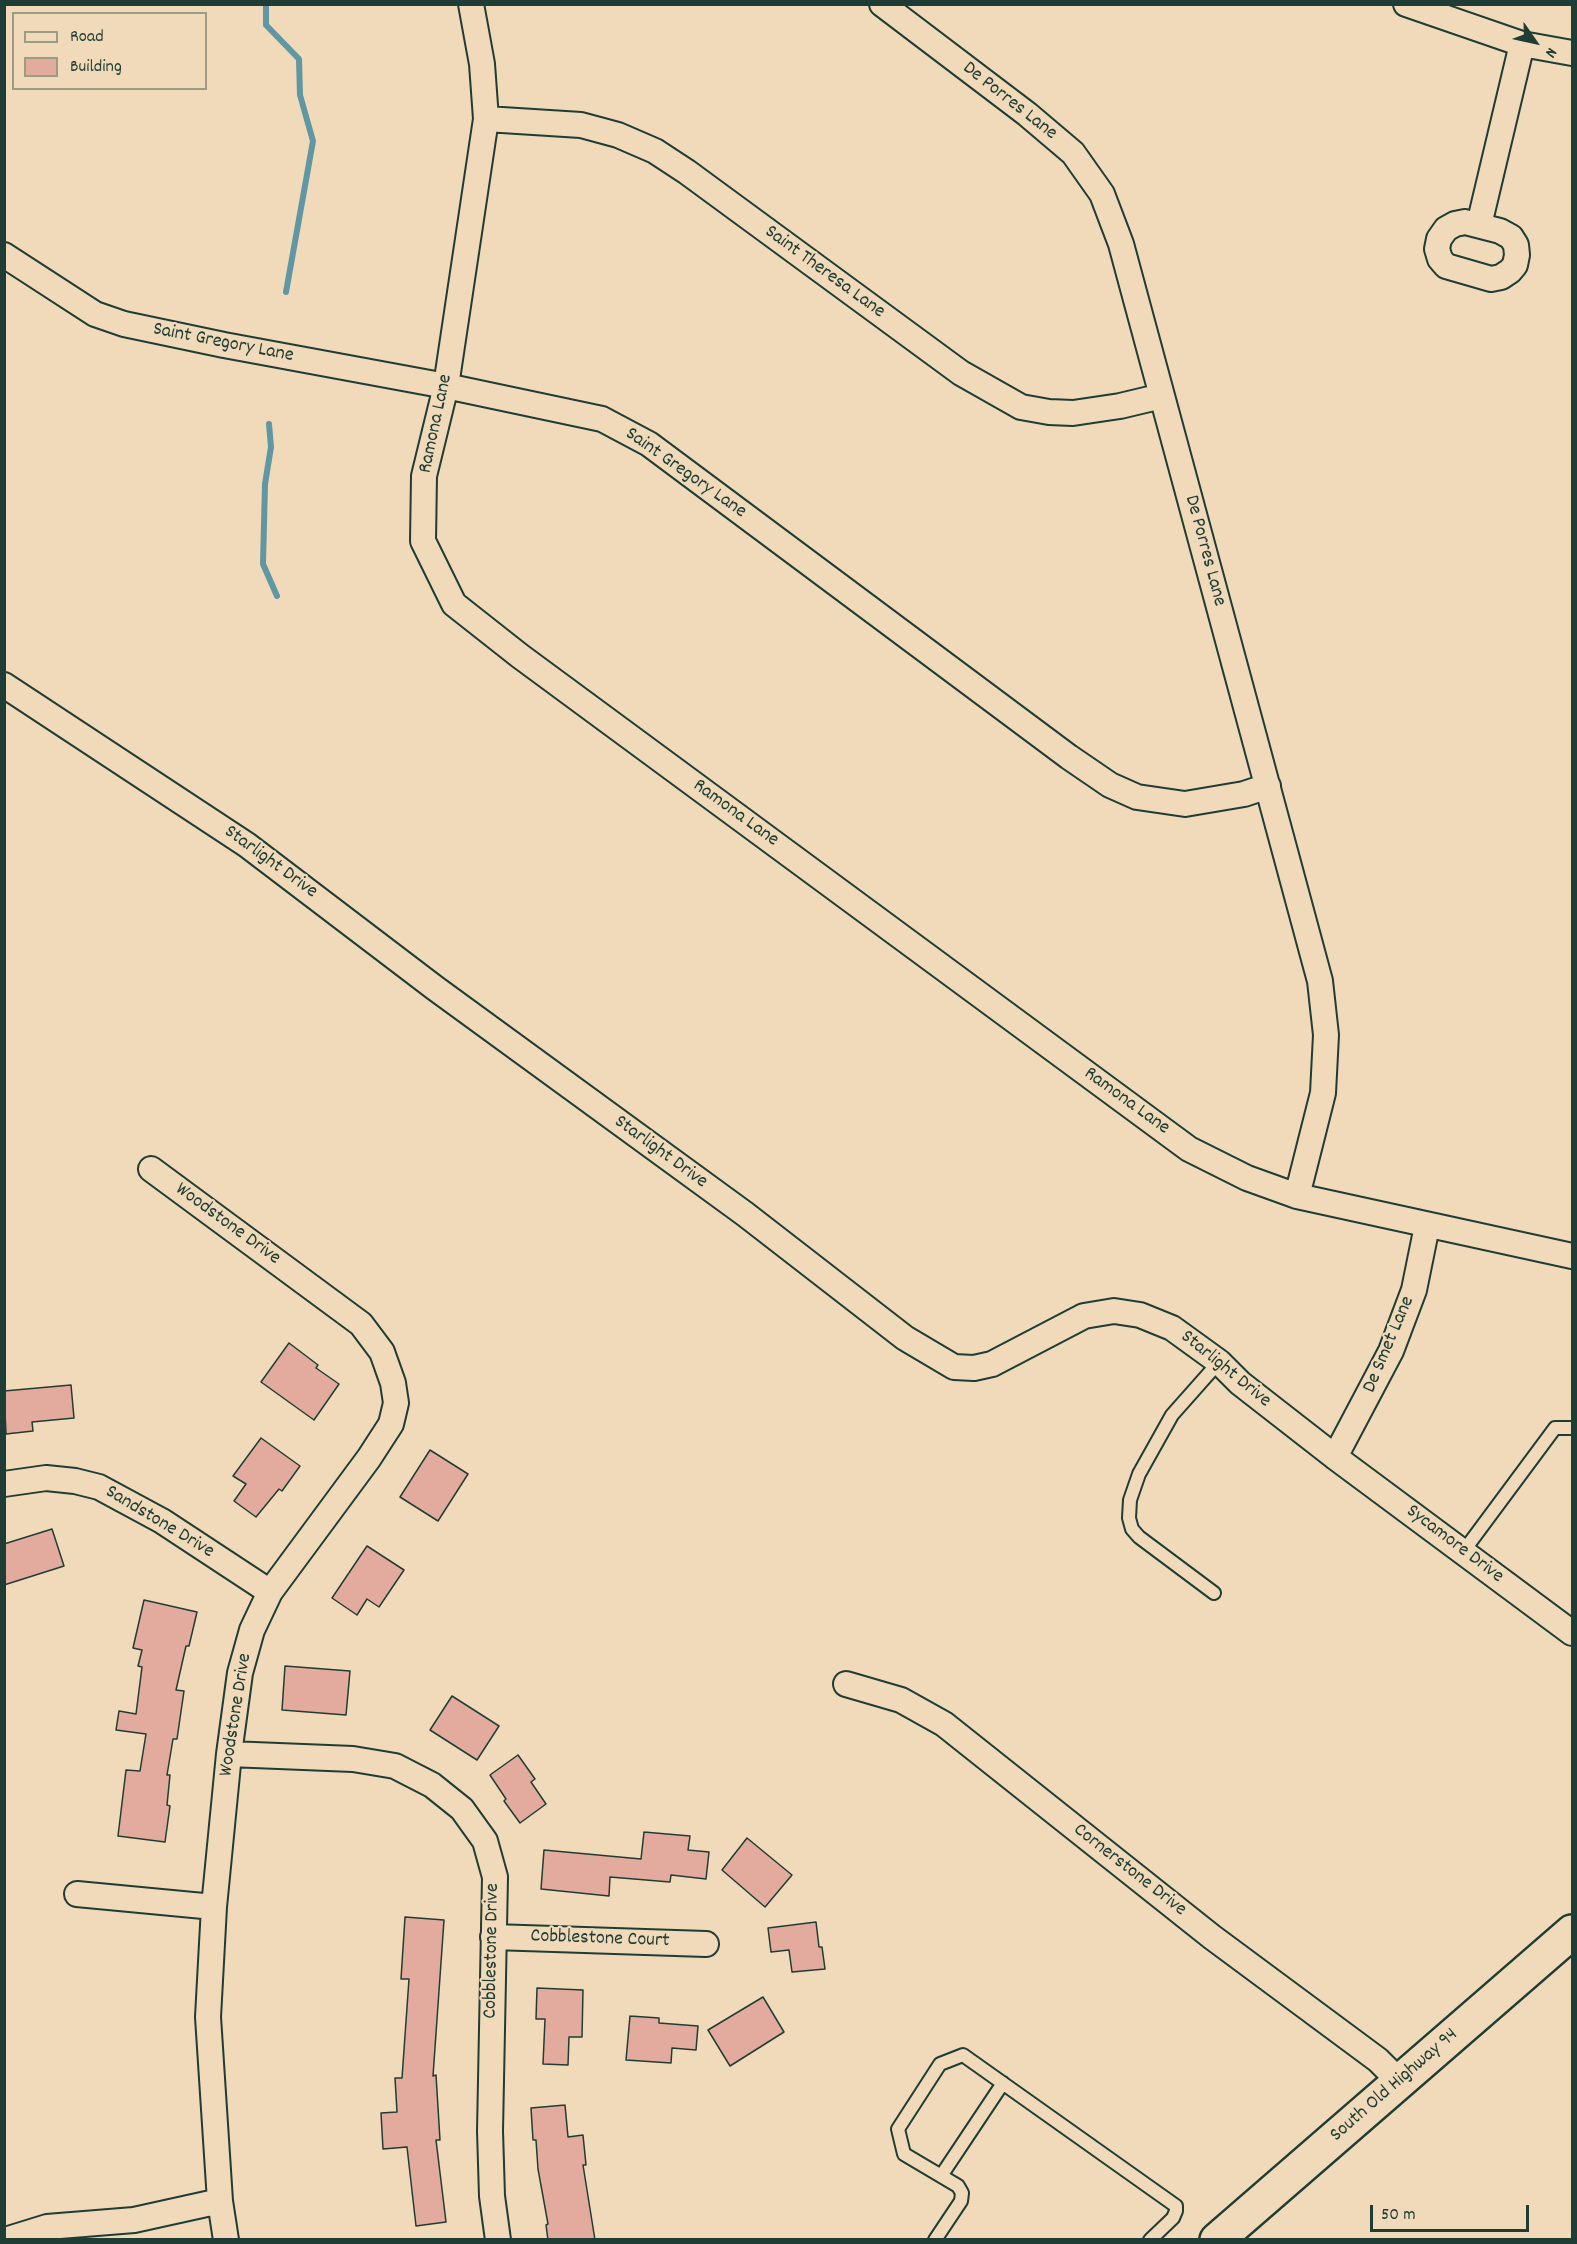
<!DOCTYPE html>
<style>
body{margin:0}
#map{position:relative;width:1577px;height:2244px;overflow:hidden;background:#f0dab9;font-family:Dekko,sans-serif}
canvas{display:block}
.frame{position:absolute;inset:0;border:6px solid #1f3d34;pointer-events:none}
.legend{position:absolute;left:12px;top:12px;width:195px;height:78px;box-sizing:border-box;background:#f0dab9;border:2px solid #9c9b84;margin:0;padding:8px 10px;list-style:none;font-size:18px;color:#1f3d34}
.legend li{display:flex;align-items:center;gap:12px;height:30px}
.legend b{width:30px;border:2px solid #9c9b84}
.north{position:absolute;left:1505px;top:12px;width:60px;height:60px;-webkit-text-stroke:4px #f0dab9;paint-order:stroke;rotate:124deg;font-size:16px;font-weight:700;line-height:24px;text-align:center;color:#1f3d34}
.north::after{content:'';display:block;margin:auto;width:21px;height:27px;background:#1f3d34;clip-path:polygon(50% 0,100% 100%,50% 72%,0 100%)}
.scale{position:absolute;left:1370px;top:2205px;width:159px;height:27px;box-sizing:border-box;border:3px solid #1f3d34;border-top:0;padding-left:8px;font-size:18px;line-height:21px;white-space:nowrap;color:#1f3d34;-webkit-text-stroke:4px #f0dab9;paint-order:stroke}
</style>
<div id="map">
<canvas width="1577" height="2244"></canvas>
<div class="frame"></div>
<ul class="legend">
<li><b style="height:8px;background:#f0dab9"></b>Road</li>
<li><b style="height:16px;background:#e3ab9d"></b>Building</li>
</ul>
<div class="north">N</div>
<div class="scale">50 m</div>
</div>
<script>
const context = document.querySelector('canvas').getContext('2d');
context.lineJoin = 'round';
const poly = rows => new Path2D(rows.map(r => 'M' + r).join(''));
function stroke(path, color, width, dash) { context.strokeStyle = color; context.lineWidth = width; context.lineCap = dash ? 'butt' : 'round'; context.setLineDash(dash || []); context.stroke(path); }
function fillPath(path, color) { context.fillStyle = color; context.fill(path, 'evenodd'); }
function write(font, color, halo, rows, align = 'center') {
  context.font = font + ' Dekko,sans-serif'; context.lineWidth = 4.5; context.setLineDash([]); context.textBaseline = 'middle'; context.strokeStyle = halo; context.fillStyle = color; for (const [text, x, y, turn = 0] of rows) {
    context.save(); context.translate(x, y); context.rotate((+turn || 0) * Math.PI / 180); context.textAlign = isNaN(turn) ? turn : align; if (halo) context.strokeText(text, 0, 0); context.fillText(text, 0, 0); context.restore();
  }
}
const stream = poly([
 [266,4,266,25,299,59,300,95,313,141,286,292],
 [269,424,271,447,265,484,263,564,277,596]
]);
const building = poly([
 [289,1343,318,1365,316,1368,339,1384,314,1420,261,1382,289,1343],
 [71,1385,74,1418,32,1422,33,1431,6,1434,4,1391,71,1385],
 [261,1438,300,1466,282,1491,279,1489,256,1517,234,1501,246,1484,233,1476,261,1438],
 [430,1450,468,1474,438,1521,400,1497,430,1450],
 [52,1529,64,1566,4,1585,4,1544,52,1529],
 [367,1546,404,1570,379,1607,367,1599,357,1615,332,1598,367,1546],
 [144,1600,197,1612,189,1646,186,1646,176,1690,184,1691,177,1739,173,1739,167,1775,170,1775,167,1805,170,1806,165,1842,118,1836,126,1770,140,1771,146,1734,116,1730,119,1711,136,1714,142,1667,138,1666,142,1650,133,1648,144,1600],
 [285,1666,350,1671,346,1715,282,1710,285,1666],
 [452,1696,499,1726,477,1760,430,1730,452,1696],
 [518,1755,535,1779,531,1782,546,1804,520,1823,504,1801,506,1799,490,1775,518,1755],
 [644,1832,690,1836,688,1850,709,1852,706,1879,671,1875,670,1882,610,1877,609,1896,541,1889,544,1850,641,1859,644,1832],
 [747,1838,792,1875,765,1907,722,1870,747,1838],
 [405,1917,444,1920,433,2076,436,2075,440,2140,436,2140,446,2222,416,2226,407,2147,383,2149,381,2113,397,2112,395,2078,402,2078,409,1979,401,1979,405,1917],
 [816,1922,819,1947,822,1947,825,1969,792,1972,789,1950,771,1952,768,1928,816,1922],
 [537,1988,583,1990,582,2037,569,2037,568,2065,543,2064,545,2019,536,2019,537,1988],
 [763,1997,784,2032,730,2066,708,2030,763,1997],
 [630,2016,659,2018,659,2023,698,2026,696,2050,672,2048,671,2063,626,2060,630,2016],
 [565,2105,568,2137,583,2135,586,2165,583,2165,595,2240,548,2240,546,2225,548,2224,538,2169,536,2140,533,2140,531,2108,565,2105]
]);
const service = poly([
 [1463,1552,1555,1428,1572,1428],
 [1214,1593,1139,1537,1132,1529,1129,1518,1130,1500,1139,1474,1172,1415,1219,1362],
 [941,2176,1003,2083],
 [935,2240,961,2201,962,2193,958,2186,904,2154,898,2129,940,2064,963,2055,1176,2206,1176,2211,1173,2218,1150,2240]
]);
const minor = poly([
 [471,4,482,64,486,119,446,386,424,476,423,541,454,604,520,656,1189,1149,1247,1178,1297,1196,1572,1256],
 [882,4,1027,114,1073,153,1102,194,1121,244,1320,981,1326,1035,1323,1093,1297,1196],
 [1406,4,1522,44,1572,53],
 [486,119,581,125,618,135,655,151,687,172,961,373,1021,407,1049,412,1073,413,1120,406,1162,396],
 [1465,222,1500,231,1511,237,1516,245,1517,255,1515,265,1510,271,1501,277,1491,279,1446,266,1440,259,1437,249,1439,239,1446,229,1455,224,1465,222],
 [1479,225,1522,44],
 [4,255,95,314,124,324,224,345,446,386,602,419,649,444,1069,757,1110,785,1137,797,1185,804,1244,794,1268,786],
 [4,685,247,845,435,988,745,1214,905,1338,954,1367,974,1368,992,1364,1084,1316,1114,1311,1140,1315,1172,1328,1219,1362,1240,1383,1335,1457,1572,1633],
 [151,1169,361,1324,382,1352,393,1383,396,1403,391,1424,369,1458,270,1592,252,1630,240,1673,229,1754,214,1907,208,2017,220,2201,226,2240],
 [1335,1457,1391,1351,1414,1290,1427,1226],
 [4,1484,46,1478,75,1481,99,1487,162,1521,270,1592],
 [846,1684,901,1700,944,1724,1212,1937,1378,2060,1400,2082],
 [229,1754,353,1759,395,1766,432,1785,462,1809,485,1841,495,1877,490,2131,492,2196,498,2240],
 [77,1894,214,1907],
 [493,1937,706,1944],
 [5,2240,47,2227,134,2220,220,2201]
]);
const secondary = poly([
 [1217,2240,1572,1932]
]);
const streetNames = [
 ["De Porres Lane",1009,102,38],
 ["Saint Theresa Lane",824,273,36],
 ["Saint Gregory Lane",223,344,11],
 ["Ramona Lane",437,424,-78],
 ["Saint Gregory Lane",685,474,35],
 ["De Porres Lane",1204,551,75],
 ["Ramona Lane",735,814,36],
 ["Starlight Drive",270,863,36],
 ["Ramona Lane",1126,1102,36],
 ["Starlight Drive",660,1153,36],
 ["Woodstone Drive",227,1225,36],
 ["De Smet Lane",1390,1345,-67],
 ["Starlight Drive",1225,1370,39],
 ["Sandstone Drive",159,1523,31],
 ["Sycamore Drive",1454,1545,37],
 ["Woodstone Drive",237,1715,-81],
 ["Cornerstone Drive",1129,1871,38],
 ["Cobblestone Court",600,1940,2],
 ["Cobblestone Drive",493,1951,-89],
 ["South Old Highway 94",1395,2086,-41]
];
stroke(stream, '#6097a3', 6);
fillPath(building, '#e3ab9d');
stroke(building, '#1f3d34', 1.5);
stroke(service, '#1f3d34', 16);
stroke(minor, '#1f3d34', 28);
stroke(secondary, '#1f3d34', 38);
stroke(service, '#f0dab9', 12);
stroke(minor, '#f0dab9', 24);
stroke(secondary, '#f0dab9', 33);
write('20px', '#1f3d34', '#f0dab9', streetNames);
</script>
